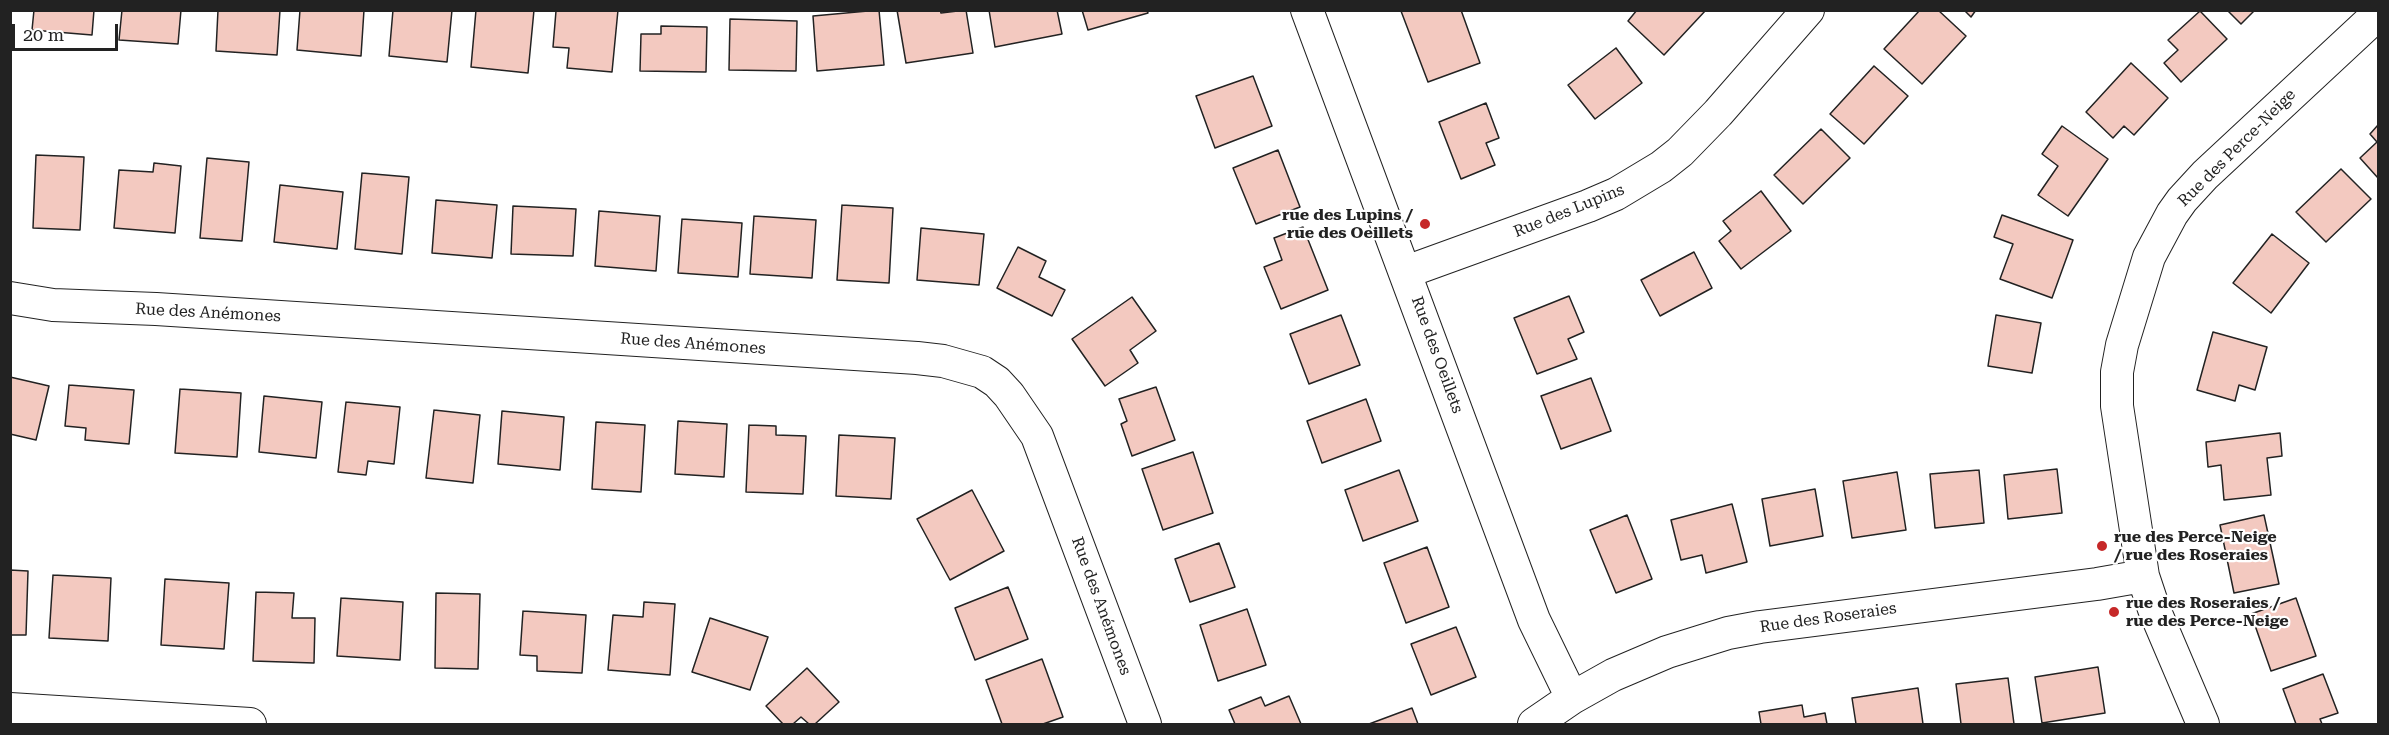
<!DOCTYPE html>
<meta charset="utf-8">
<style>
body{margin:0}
#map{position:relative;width:2389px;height:735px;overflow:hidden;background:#fff;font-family:"Roboto Serif",serif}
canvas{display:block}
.frame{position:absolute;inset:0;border:12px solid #222;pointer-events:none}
.scale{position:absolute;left:12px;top:24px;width:106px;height:27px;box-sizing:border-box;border:3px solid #222;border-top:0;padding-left:8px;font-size:18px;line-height:21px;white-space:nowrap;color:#222;-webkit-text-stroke:4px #fff;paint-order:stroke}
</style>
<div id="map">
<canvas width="2389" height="735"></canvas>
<div class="frame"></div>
<div class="scale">20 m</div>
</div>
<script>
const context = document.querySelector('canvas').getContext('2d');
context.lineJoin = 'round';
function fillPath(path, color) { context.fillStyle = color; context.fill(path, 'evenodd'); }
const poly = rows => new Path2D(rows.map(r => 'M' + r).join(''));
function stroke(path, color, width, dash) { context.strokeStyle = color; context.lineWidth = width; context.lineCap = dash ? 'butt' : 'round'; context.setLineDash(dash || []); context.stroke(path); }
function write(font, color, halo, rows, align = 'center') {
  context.font = font + ' "Roboto Serif",serif'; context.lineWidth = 4.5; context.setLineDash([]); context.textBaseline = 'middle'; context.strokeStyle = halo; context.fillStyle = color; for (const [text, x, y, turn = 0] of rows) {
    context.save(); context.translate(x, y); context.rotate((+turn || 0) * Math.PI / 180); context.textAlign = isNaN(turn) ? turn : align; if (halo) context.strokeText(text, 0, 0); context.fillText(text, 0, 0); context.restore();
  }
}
const building = poly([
 [34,10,94,10,92,35,32,30,34,10],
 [122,10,181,10,178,44,119,40,122,10],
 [218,10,280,10,277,55,216,51,218,10],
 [300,10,364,10,361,56,297,50,300,10],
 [393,10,452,10,447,62,389,56,393,10],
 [476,10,534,10,528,73,471,67,476,10],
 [576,10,618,10,612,72,567,68,569,48,553,47,556,11,576,10],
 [879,10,884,65,817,71,813,16,879,10],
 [897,10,940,10,941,13,966,10,973,53,906,63,897,10],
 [989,10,1057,10,1062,34,995,47,989,10],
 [1082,10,1147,10,1148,13,1088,30,1082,10],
 [1461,10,1480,63,1428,82,1401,11,1461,10],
 [1637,10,1706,10,1664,55,1628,21,1637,10],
 [1920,10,1938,10,1966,36,1922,84,1884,49,1920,10],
 [1964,10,1976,10,1971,17,1964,10],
 [2227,10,2255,10,2241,24,2227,10],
 [2200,11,2227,39,2181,82,2164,63,2178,50,2168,40,2200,11],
 [730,19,797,21,796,71,729,70,730,19],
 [661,26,707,27,706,72,640,71,641,34,661,34,661,26],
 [1616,48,1642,83,1595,119,1568,85,1616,48],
 [2131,63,2168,98,2134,135,2124,126,2113,138,2086,112,2131,63],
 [1874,66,1908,96,1864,144,1830,114,1874,66],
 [1253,76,1272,126,1215,148,1196,96,1253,76],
 [1486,103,1499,138,1486,143,1495,165,1461,179,1439,122,1486,103],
 [2378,125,2378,178,2360,158,2377,142,2370,134,2378,125],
 [2062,126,2108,159,2068,216,2038,195,2058,166,2042,154,2062,126],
 [1821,129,1850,158,1803,204,1774,175,1821,129],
 [1278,150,1300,207,1256,224,1233,168,1278,150],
 [36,155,84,157,80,230,33,228,36,155],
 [207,158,249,162,242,241,200,238,207,158],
 [154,163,181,166,175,233,114,228,119,170,153,172,154,163],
 [2341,169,2371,199,2326,242,2296,212,2341,169],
 [362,173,409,177,402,254,355,249,362,173],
 [280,185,343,192,337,249,274,242,280,185],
 [1761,191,1791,231,1741,269,1719,241,1731,231,1723,221,1761,191],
 [436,200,497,205,492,258,432,253,436,200],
 [842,205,893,208,889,283,837,280,842,205],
 [513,206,576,209,573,256,511,254,513,206],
 [599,211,660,216,656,271,595,266,599,211],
 [2002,215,2073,240,2052,298,2000,279,2013,244,1994,237,2002,215],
 [754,216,816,220,812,278,750,274,754,216],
 [682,219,742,223,738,277,678,273,682,219],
 [1303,227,1328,290,1281,309,1264,267,1282,260,1274,238,1303,227],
 [921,228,984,234,979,285,917,280,921,228],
 [2272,234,2309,263,2271,313,2233,283,2272,234],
 [1018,247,1046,261,1039,277,1065,290,1052,316,997,288,1018,247],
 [1694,252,1712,288,1660,316,1641,280,1694,252],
 [1569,296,1584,332,1568,339,1577,359,1537,374,1514,318,1569,296],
 [1132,297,1156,331,1130,350,1138,363,1105,386,1072,339,1132,297],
 [1341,315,1360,365,1309,384,1290,334,1341,315],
 [1996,315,2041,323,2032,373,1988,366,1996,315],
 [2213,332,2267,347,2255,390,2239,385,2235,401,2197,390,2213,332],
 [10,377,49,386,36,440,10,434,10,377],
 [1591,378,1611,431,1561,449,1541,396,1591,378],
 [69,385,134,390,129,444,85,440,86,428,65,426,69,385],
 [1156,387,1175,440,1132,456,1121,424,1127,421,1119,399,1156,387],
 [180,389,241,393,237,457,175,453,180,389],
 [264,396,322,402,316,458,259,452,264,396],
 [1366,399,1381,441,1322,463,1307,421,1366,399],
 [346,402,400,407,394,464,368,461,366,475,338,472,346,402],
 [434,410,480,415,473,483,426,478,434,410],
 [502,411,564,417,560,470,498,464,502,411],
 [678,421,727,424,724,477,675,474,678,421],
 [596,422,645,425,641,492,592,489,596,422],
 [749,425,776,426,776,435,806,436,803,494,746,492,749,425],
 [2280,433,2282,456,2267,458,2271,495,2224,500,2221,465,2208,467,2206,442,2280,433],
 [839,435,895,438,891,499,836,496,839,435],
 [1193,452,1213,513,1163,530,1142,469,1193,452],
 [2057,469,2062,513,2008,519,2004,475,2057,469],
 [1399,470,1418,521,1363,541,1345,490,1399,470],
 [1979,470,1984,523,1935,528,1930,474,1979,470],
 [1897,472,1906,530,1852,538,1843,481,1897,472],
 [1815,489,1823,536,1770,546,1762,499,1815,489],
 [972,490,1004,551,950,580,917,519,972,490],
 [1732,504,1747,562,1706,573,1702,555,1681,560,1671,520,1732,504],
 [1627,515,1652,579,1616,593,1590,530,1627,515],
 [2264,515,2279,584,2234,593,2220,525,2264,515],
 [1219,543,1235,587,1190,602,1175,559,1219,543],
 [1427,547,1449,607,1406,623,1384,563,1427,547],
 [10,570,28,571,26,635,10,635,10,570],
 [53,575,111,578,108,641,49,638,53,575],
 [165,579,229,583,224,649,161,645,165,579],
 [1008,587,1028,639,975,660,955,608,1008,587],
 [256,592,294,593,292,618,315,618,314,663,253,661,256,592],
 [436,593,480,594,478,669,435,668,436,593],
 [341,598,403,602,400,660,337,656,341,598],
 [2296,598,2316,656,2271,671,2251,614,2296,598],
 [644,602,675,604,670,675,608,670,613,615,643,617,644,602],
 [1247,609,1266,665,1218,681,1200,625,1247,609],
 [523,611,586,615,582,673,537,671,537,656,520,655,523,611],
 [710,618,768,637,750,690,692,672,710,618],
 [1456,627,1476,677,1431,695,1411,644,1456,627],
 [1042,659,1063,717,1043,724,1002,724,986,680,1042,659],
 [2098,667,2105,713,2042,723,2035,677,2098,667],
 [807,668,839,702,815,724,809,724,801,717,793,724,783,724,766,706,807,668],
 [2323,674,2338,713,2320,719,2322,724,2296,724,2283,689,2323,674],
 [2008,678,2014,724,1961,724,1956,684,2008,678],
 [1918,688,1923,724,1856,724,1852,698,1918,688],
 [1289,696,1301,724,1235,724,1229,710,1261,697,1265,706,1289,696],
 [1802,705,1804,717,1825,713,1827,724,1761,724,1759,712,1802,705],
 [1412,708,1418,724,1369,724,1412,708]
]);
const street = poly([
 [1307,10,1534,620,1572,698],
 [1406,272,1588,206,1616,194,1661,167,1680,152,1718,113,1808,10],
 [10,298,53,305,156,309,917,358,943,361,982,372,997,382,1009,395,1037,436,1145,724],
 [10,709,250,724],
 [1534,724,1572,698,1613,675,1667,652,1728,633,1760,627,2097,584,2143,576],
 [2203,724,2154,609,2143,576,2117,406,2117,372,2122,345,2149,257,2172,214,2182,200,2205,175,2378,14]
]);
const markers = [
 [1425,224,6,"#c62828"],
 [2102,546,6,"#c62828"],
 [2114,612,6,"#c62828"]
];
const streetNames = [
 ["Rue des Perce-Neige",2237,148,-45],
 ["Rue des Lupins",1569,211,-22],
 ["Rue des Anémones",208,313,3],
 ["Rue des Anémones",693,344,4],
 ["Rue des Oeillets",1437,355,70],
 ["Rue des Anémones",1101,606,70],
 ["Rue des Roseraies",1828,618,-8]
];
const poiNames = [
 ["rue des Lupins /",1413,215,"right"],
 ["rue des Oeillets",1413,233,"right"],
 ["rue des Perce-Neige",2114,537],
 ["/ rue des Roseraies",2114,555],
 ["rue des Roseraies /",2126,603],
 ["rue des Perce-Neige",2126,621]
];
fillPath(building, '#f3c9c0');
stroke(building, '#222', 1.5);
stroke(street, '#222', 34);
stroke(street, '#fff', 32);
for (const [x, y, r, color] of markers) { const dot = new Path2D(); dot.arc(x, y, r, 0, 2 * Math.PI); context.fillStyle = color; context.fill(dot); stroke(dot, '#fff', 2); }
write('16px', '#222', '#fff', streetNames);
write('bold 16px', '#222', '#fff', poiNames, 'left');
</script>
